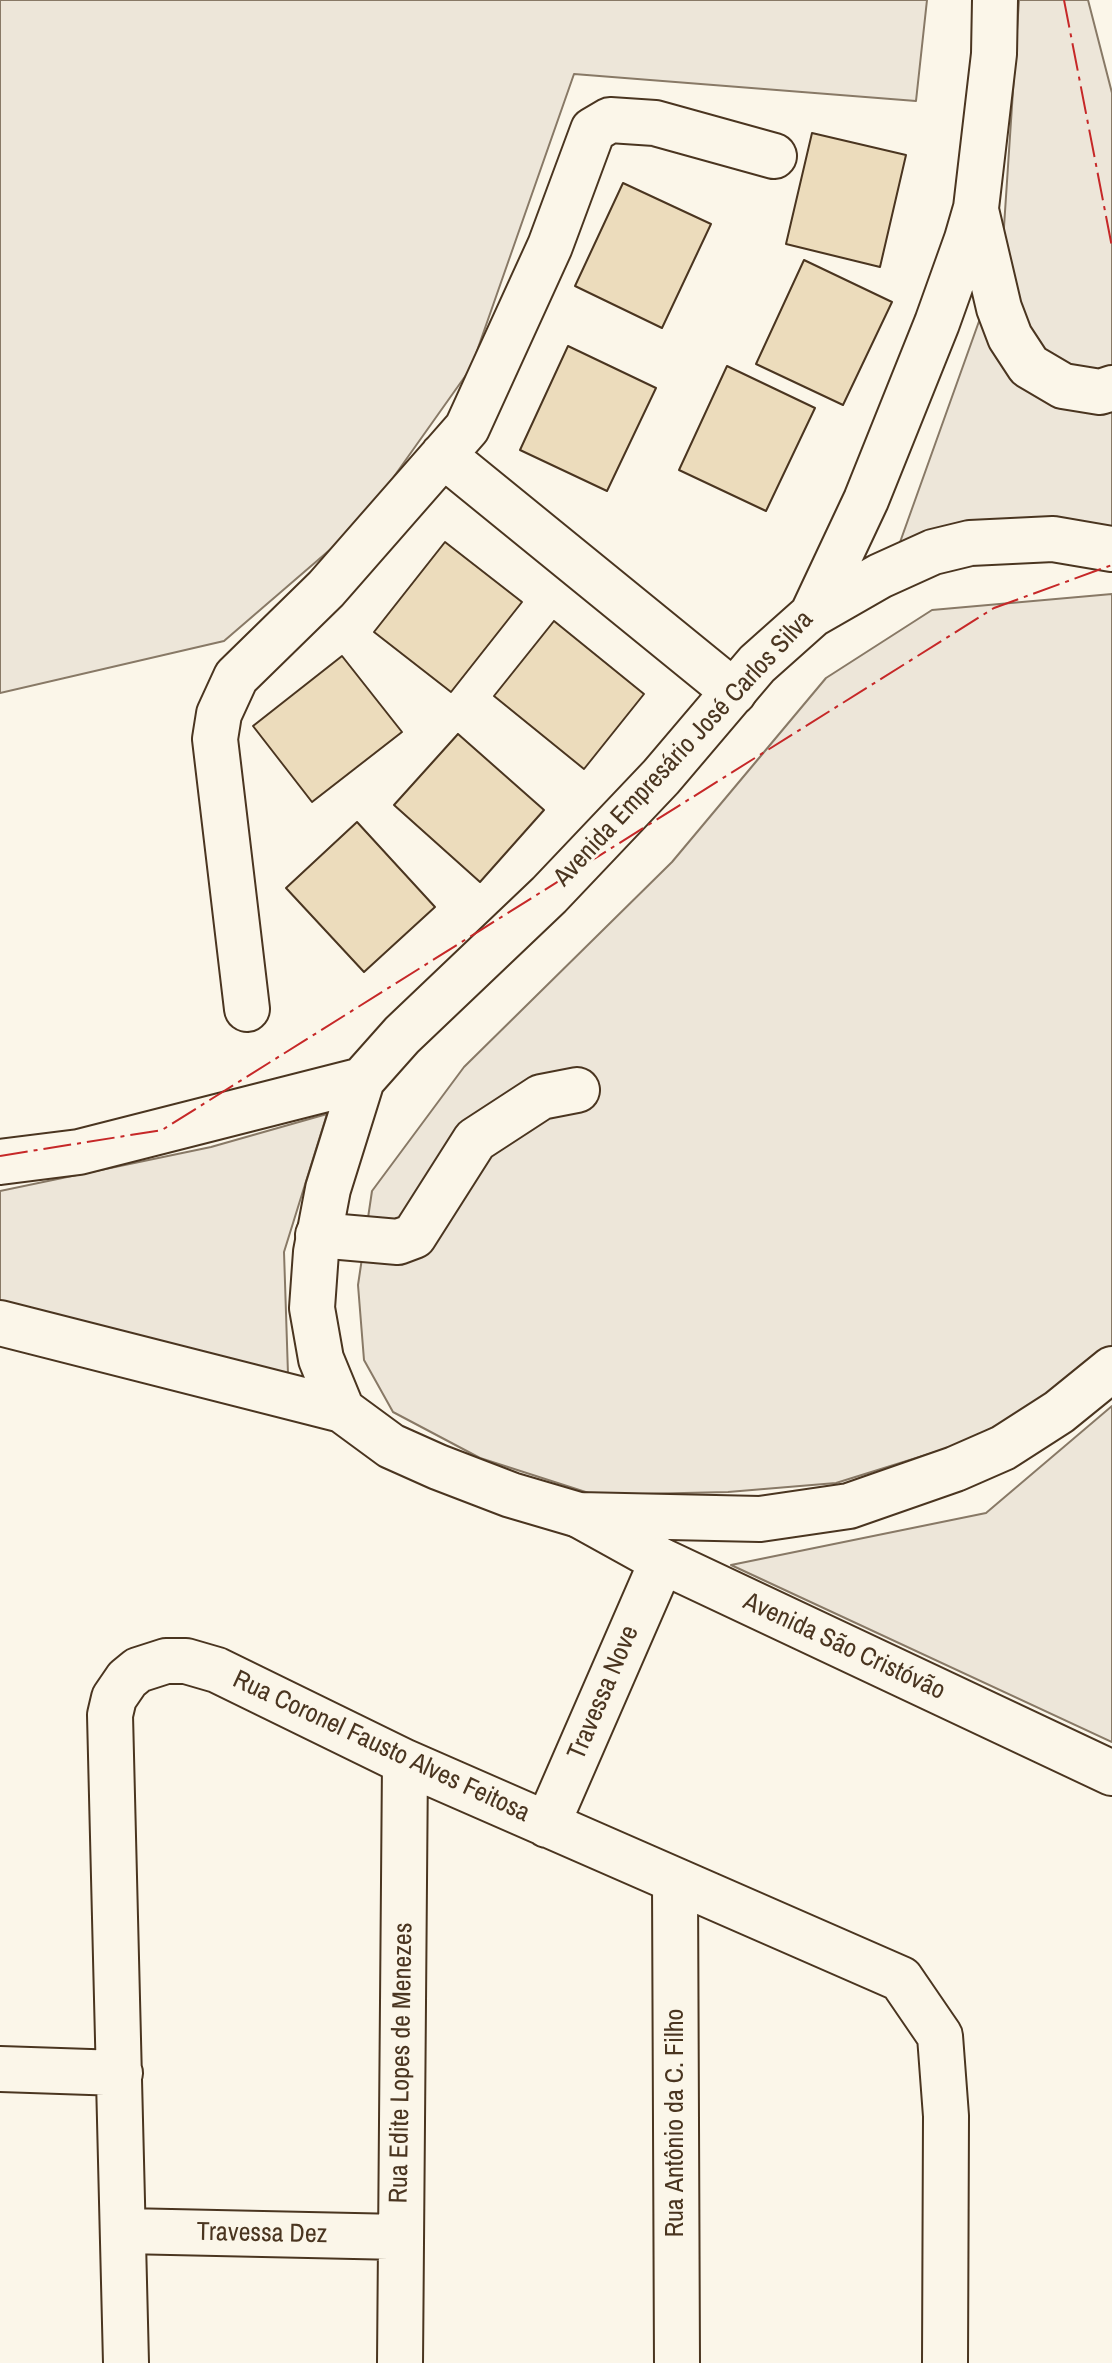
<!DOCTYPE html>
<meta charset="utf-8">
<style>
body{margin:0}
canvas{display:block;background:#fbf6e9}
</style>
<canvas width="1112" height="2363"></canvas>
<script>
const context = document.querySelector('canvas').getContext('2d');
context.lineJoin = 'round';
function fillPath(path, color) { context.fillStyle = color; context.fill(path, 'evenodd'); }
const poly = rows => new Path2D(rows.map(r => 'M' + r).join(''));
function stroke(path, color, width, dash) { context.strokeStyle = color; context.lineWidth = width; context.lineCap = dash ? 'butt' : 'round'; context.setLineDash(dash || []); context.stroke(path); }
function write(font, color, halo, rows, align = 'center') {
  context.font = font + ' "Archivo Narrow",sans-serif'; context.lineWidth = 6; context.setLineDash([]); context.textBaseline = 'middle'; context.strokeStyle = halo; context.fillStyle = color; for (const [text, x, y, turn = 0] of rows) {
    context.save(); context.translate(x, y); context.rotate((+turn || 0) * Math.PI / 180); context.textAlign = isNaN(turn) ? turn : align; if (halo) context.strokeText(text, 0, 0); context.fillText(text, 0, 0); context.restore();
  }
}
const green = poly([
 [0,0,927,0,916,101,574,74,471,368,361,523,224,641,0,693,0,0],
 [1019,0,1088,0,1112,93,1112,540,889,573,1002,257,1019,0],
 [1112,594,1112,1346,1063,1391,961,1444,836,1483,728,1492,595,1495,480,1458,393,1412,364,1360,358,1285,372,1191,464,1067,672,862,826,678,932,610,1112,594],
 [327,1114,284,1252,288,1374,0,1304,0,1191,211,1147,327,1114],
 [1112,1406,1112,1742,731,1565,986,1513,1112,1406]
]);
const building = poly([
 [812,133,906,155,880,267,786,244,812,133],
 [623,183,711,224,662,328,575,286,623,183],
 [804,260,892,302,843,405,756,364,804,260],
 [568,346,656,388,607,491,520,450,568,346],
 [727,366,815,408,766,511,679,470,727,366],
 [445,542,522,602,451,692,374,632,445,542],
 [554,621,644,694,584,769,494,696,554,621],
 [342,656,402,732,312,802,253,726,342,656],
 [458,734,544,810,480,882,394,805,458,734],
 [357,822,435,907,364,972,286,888,357,822]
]);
const minor = poly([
 [443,455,734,692],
 [247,1009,215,739,219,714,236,677,326,589,467,428,550,246,593,130,610,120,655,123,774,156],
 [318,1235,398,1242,414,1236,475,1140,541,1097,577,1090],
 [579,1515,662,1561,1112,1773],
 [547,1825,662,1561],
 [675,1883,677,2363],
 [0,2069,120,2073],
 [125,2231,400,2237],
 [126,2363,110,1715,114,1698,127,1679,138,1670,166,1661,186,1661,217,1670,405,1762,901,1979,940,2036,946,2116,945,2363],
 [400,2363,405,1762]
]);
const major = poly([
 [976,210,999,308,1010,337,1029,366,1063,386,1100,392,1112,388],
 [812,615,880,576,933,552,970,543,1053,539,1112,549],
 [0,1162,79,1152,362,1080,402,1035,549,895,661,777,757,664,812,615,866,500,937,323,967,239,976,208,994,54,995,0],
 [0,1323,342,1410,391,1446,438,1467,511,1495,579,1515,760,1519,849,1506,955,1469,1003,1448,1059,1412,1112,1369],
 [342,1410,321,1359,312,1308,316,1252,328,1189,362,1080]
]);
const power = poly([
 [1064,0,1112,247],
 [0,1156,162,1130,994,608,1112,565]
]);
const streetNames = [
 ["Avenida Empresário José Carlos Silva",684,749,-47],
 ["Avenida São Cristóvão",844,1647,25],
 ["Travessa Nove",604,1693,-67],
 ["Rua Coronel Fausto Alves Feitosa",381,1747,25],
 ["Rua Edite Lopes de Menezes",402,2063,-89],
 ["Rua Antônio da C. Filho",676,2123,-90],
 ["Travessa Dez",262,2234,1]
];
fillPath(green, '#ede6d9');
stroke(green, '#887966', 2);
fillPath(building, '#ecdcbc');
stroke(building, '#4a3520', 2);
stroke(minor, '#4a3520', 48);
stroke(major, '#4a3520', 48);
stroke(minor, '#fbf6e9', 44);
stroke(major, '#fbf6e9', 44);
stroke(power, '#c62828', 2, [28, 6, 4, 6]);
write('26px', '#4a3520', '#fbf6e9', streetNames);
</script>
